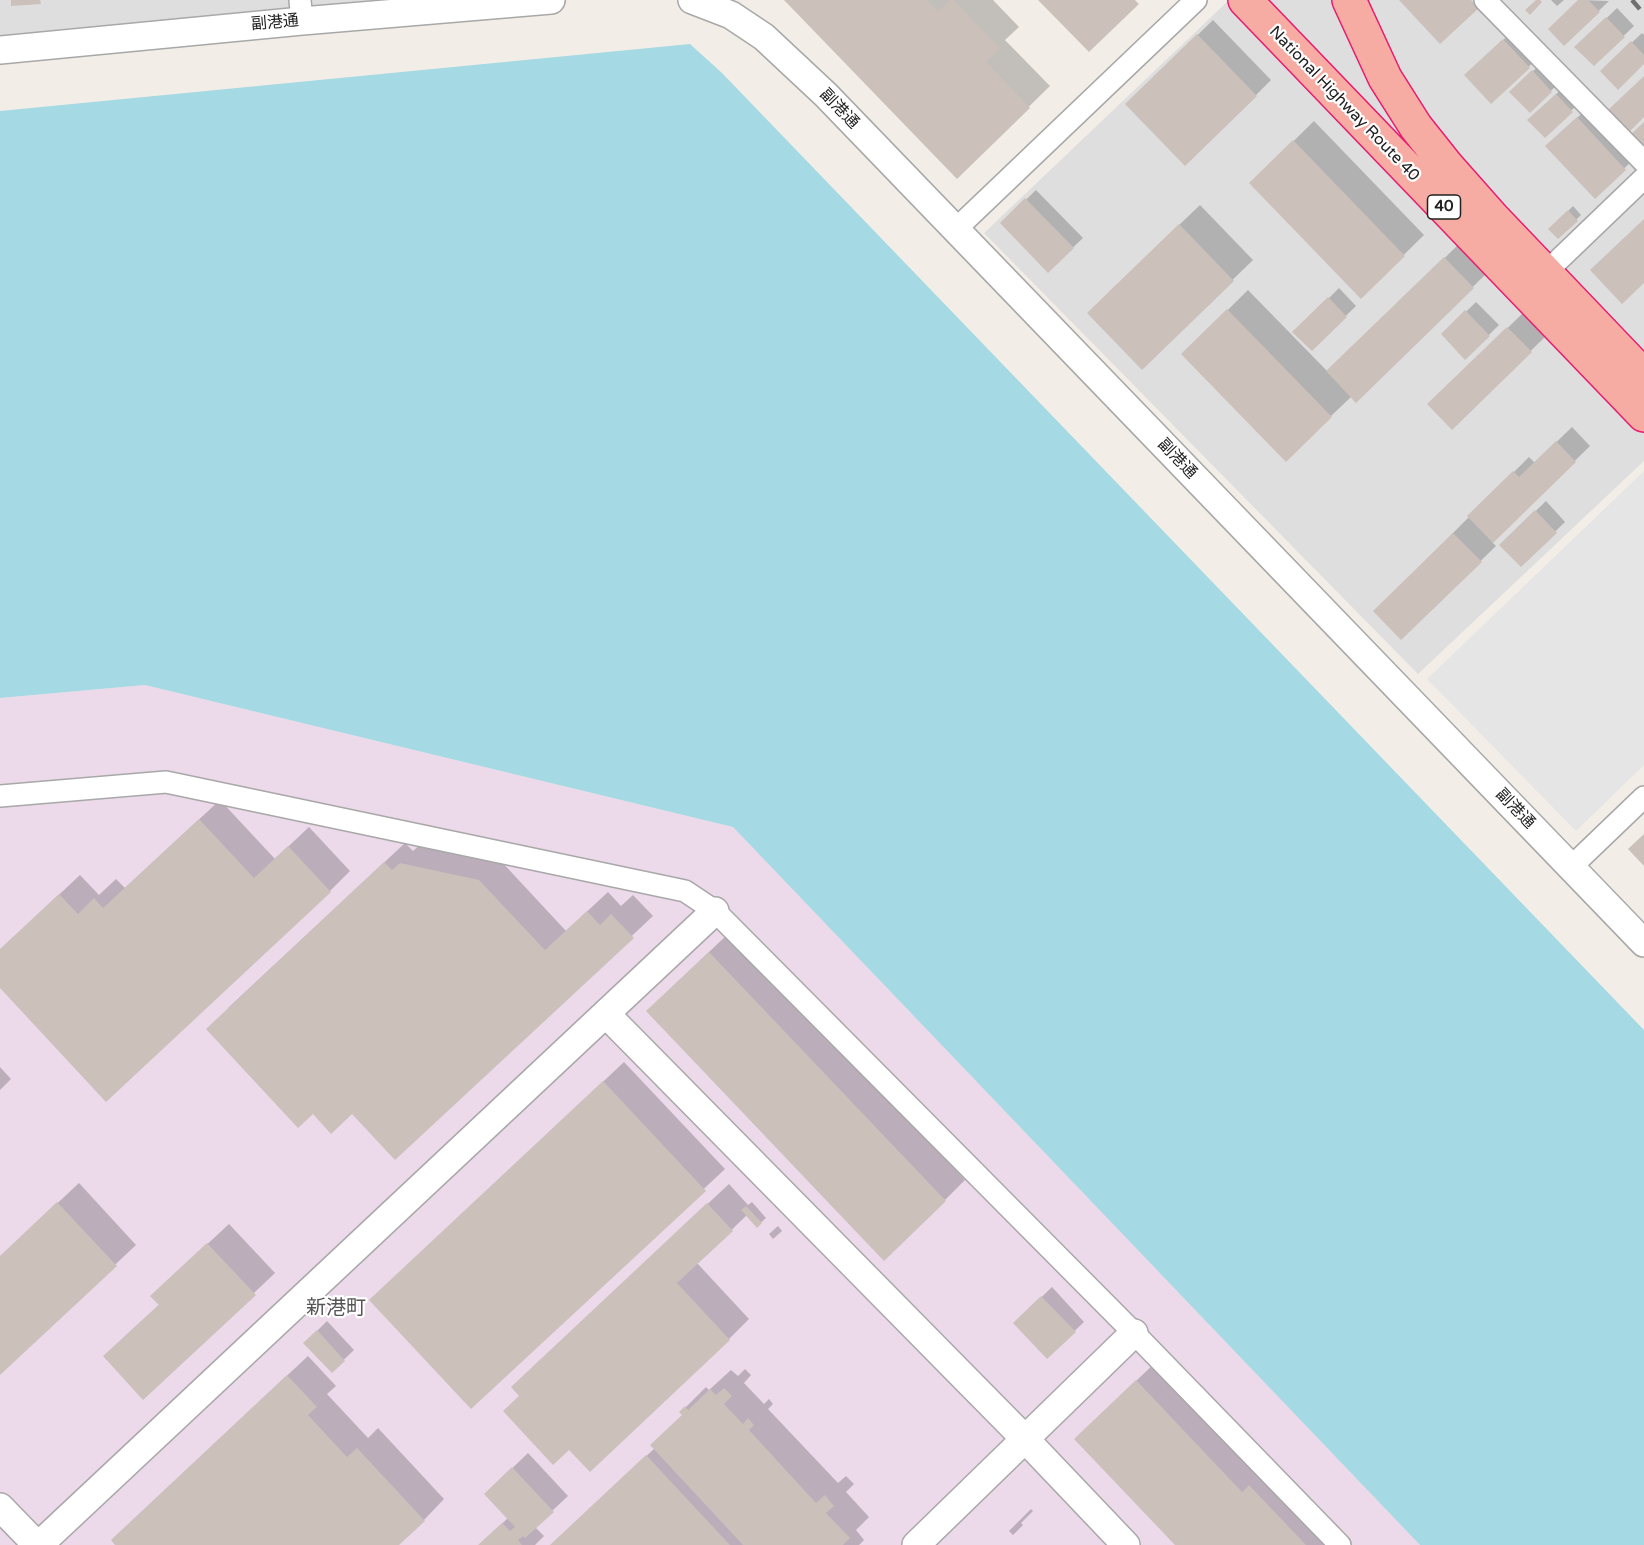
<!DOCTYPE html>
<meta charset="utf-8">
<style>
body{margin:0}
canvas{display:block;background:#f2eee7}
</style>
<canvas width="1644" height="1545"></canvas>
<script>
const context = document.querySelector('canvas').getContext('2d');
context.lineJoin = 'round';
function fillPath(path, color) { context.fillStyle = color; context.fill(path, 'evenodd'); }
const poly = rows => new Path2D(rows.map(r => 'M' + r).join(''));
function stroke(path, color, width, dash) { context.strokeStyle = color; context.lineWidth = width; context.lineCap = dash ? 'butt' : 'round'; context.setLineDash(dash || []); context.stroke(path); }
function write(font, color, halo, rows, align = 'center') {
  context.font = font + ' "Varela Round","Noto Sans JP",sans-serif'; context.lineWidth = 4.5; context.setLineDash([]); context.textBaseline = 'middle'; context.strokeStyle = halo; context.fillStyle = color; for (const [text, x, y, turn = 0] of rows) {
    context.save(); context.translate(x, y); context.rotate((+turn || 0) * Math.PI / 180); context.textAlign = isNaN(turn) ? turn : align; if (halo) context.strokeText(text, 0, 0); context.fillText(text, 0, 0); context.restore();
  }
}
const residential = poly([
 [0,0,424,0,0,40],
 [1229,0,1644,0,1644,461,1418,674,984,233]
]);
const industrial = poly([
 [145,685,733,827,1420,1545,0,1545,0,698]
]);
const parking = poly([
 [1644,471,1644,765,1576,831,1427,679]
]);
const water = poly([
 [690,44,722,73,1644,1030,1644,1545,1420,1545,733,827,145,685,0,698,0,111]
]);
const shadow = poly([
 [786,0,993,0,1019,27,1005,40,1050,86,957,177],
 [1551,0,1564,0,1557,6],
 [1579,0,1609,1,1564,44],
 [1617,8,1634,26,1594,64,1577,47],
 [1213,20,1271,80,1256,95,1127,104],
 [1514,30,1539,57,1491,102,1476,65],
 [1642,33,1644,35,1644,62,1602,71],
 [1543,62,1561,81,1530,111,1521,82],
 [1566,85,1581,101,1545,136,1539,110],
 [1593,103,1640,153,1595,197,1563,131],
 [1314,121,1424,235,1361,297,1251,183],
 [1036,190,1083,238,1048,271,1002,223],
 [1200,205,1253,260,1142,368,1109,292],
 [1573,206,1581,215,1558,237,1550,229],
 [1460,243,1488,272,1356,401,1352,396,1331,416,1183,354,1248,290,1328,372],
 [1339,288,1356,306,1312,349,1295,332],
 [1476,302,1499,325,1465,358,1443,334],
 [1523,313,1546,336,1452,427,1445,389],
 [1572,427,1590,446,1492,542,1496,546,1401,638,1375,611,1529,457,1535,463],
 [1546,501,1565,522,1521,565,1501,545],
 [220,800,275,859,309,827,350,871,330,891,0,986,0,950,80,875,99,895,116,879,125,888],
 [405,843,413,851,422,843,500,860,566,931,608,892,621,906,633,895,653,916,395,1158,352,1112,313,1112,228,1008],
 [730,932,965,1180,945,1200,668,991],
 [624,1062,725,1169,471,1407,371,1300],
 [0,1067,11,1079,0,1090],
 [79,1183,136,1245,0,1373,0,1257],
 [729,1184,748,1205,752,1202,766,1218,757,1226,747,1215,697,1263,749,1319,729,1339,533,1367],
 [229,1224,275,1273,144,1397,125,1336,160,1304,173,1276],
 [778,1226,782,1231,773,1239,769,1234],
 [1052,1287,1084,1322,1047,1357,1015,1323],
 [327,1321,354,1350,332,1371,305,1343],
 [308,1356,336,1386,327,1394,368,1438,378,1428,444,1499,424,1520,397,1545,117,1545,133,1520],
 [1157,1361,1345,1545,1177,1545,1096,1419],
 [745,1369,751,1375,744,1383,764,1404,769,1399,773,1404,768,1409,838,1483,846,1476,854,1484,846,1492,869,1517,856,1530,864,1540,859,1545,551,1545,655,1448,683,1415,681,1412,706,1387,709,1390,731,1370,738,1376],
 [528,1453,568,1496,535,1527,544,1536,535,1545,479,1545,508,1518,501,1479],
 [1031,1509,1033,1511,1021,1523,1023,1525,1013,1535,1009,1531]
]);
const building = poly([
 [11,0,40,0,41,4,11,6],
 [784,0,926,0,938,12,950,0,953,0,1000,48,986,62,1030,108,957,179],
 [1038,0,1135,0,1139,4,1089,52],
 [1399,0,1471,0,1479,8,1440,44],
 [1536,0,1540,0,1542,2,1530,15,1525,10],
 [1578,0,1588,0,1600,12,1564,46,1548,29],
 [1606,17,1625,37,1594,66,1574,47],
 [1197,34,1257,96,1185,166,1125,104],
 [1503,39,1530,68,1491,104,1464,75],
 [1631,41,1644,55,1644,64,1618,90,1600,71],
 [1532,70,1552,92,1530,113,1509,92],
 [1644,76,1644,117,1629,132,1608,110],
 [1556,94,1573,112,1545,138,1527,120],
 [1577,117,1626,170,1595,199,1545,146],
 [1644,122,1644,150,1630,135],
 [1293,140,1405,256,1361,299,1249,183],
 [1025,198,1074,248,1048,273,1000,223],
 [1568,210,1578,221,1558,239,1548,229],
 [1644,219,1644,283,1622,304,1590,270],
 [1179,224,1234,281,1142,370,1087,313],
 [1444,257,1474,288,1356,403,1326,371],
 [1328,297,1347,317,1312,351,1292,332],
 [1227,309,1332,417,1286,462,1181,354],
 [1465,310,1490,336,1465,360,1441,334],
 [1507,327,1532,352,1452,430,1427,404],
 [1556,441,1576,462,1493,543,1467,516,1513,471,1519,477],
 [1535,510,1557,533,1521,567,1499,545],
 [1453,533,1482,562,1401,640,1373,611],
 [199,819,254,878,288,846,331,892,106,1102,0,988,0,949,59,894,78,914,94,898,103,908],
 [1644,834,1644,866,1628,849],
 [384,862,392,870,400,863,479,880,545,950,587,911,600,925,611,914,634,938,395,1160,352,1114,331,1134,313,1114,298,1128,206,1029],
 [709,952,946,1201,884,1261,646,1011],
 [603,1081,706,1191,471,1409,369,1300],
 [57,1202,117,1266,0,1375,0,1256],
 [707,1203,733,1231,677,1283,730,1340,590,1472,569,1450,553,1465,503,1411,519,1396,511,1387],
 [746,1206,762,1223,757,1228,741,1210],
 [207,1243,256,1295,143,1400,103,1356,159,1305,150,1296],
 [1041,1296,1076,1332,1047,1359,1013,1323],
 [317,1330,345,1361,332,1373,303,1343],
 [287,1375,317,1407,308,1415,347,1457,357,1448,425,1521,399,1545,115,1545,111,1540],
 [1136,1380,1242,1492,1249,1485,1306,1545,1175,1545,1074,1439],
 [724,1388,732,1396,724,1404,743,1424,748,1418,754,1425,749,1430,816,1503,825,1495,834,1506,826,1513,850,1538,843,1545,743,1545,650,1445,682,1415,679,1412,685,1406,688,1410,710,1389,716,1395],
 [646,1455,730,1545,550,1545],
 [512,1467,554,1512,525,1538,523,1536,518,1540,522,1545,478,1545,502,1523,510,1531,515,1527,484,1494]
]);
const minor = poly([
 [300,0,302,21],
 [1485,0,1644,162],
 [955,230,1196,0],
 [1545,273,1644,178],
 [0,796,166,782,685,891,715,911,1134,1333,1340,1545],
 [1571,867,1644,797]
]);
const tertiary = poly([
 [692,0,731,15,764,37,826,95,1644,943],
 [0,50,302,21,551,0],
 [606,1014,1026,1440,1126,1545],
 [0,1507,37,1545],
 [39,1545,715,911],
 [916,1545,1134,1333]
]);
const trunk = poly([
 [1245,0,1644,415],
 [1349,0,1385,78,1416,127,1447,166,1493,218,1644,376]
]);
const rail = poly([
 [1632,0,1644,14]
]);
const shields = [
 [1444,207,33]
];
const shieldNames = [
 ["40",1444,207]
];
const streetNames = [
 ["副港通",275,23,-5],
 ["National Highway Route 40",1344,104,46],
 ["副港通",839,109,46],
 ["副港通",1177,459,46],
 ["副港通",1515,809,46]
];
const quarterNames = [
 ["新港町",336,1309]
];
fillPath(residential, '#dfdede');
fillPath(industrial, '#ecd9ea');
fillPath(parking, '#e5e5e5');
fillPath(water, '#a5d9e3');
fillPath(shadow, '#0003');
fillPath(building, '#cbc0ba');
stroke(minor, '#a8a8a8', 24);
stroke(tertiary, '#a8a8a8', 30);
stroke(trunk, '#e91b71', 36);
stroke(minor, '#fff', 21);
stroke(tertiary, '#fff', 27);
stroke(trunk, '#f6aca2', 33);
stroke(rail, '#6f6f6f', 4.5, [12, 12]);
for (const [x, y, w] of shields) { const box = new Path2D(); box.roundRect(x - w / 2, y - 12, w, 24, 4.5); context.fillStyle = '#fff'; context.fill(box); stroke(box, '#212121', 1.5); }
write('bold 15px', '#212121', null, shieldNames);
write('16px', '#212121', '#fff', streetNames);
write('20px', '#545454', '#fff', quarterNames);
</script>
